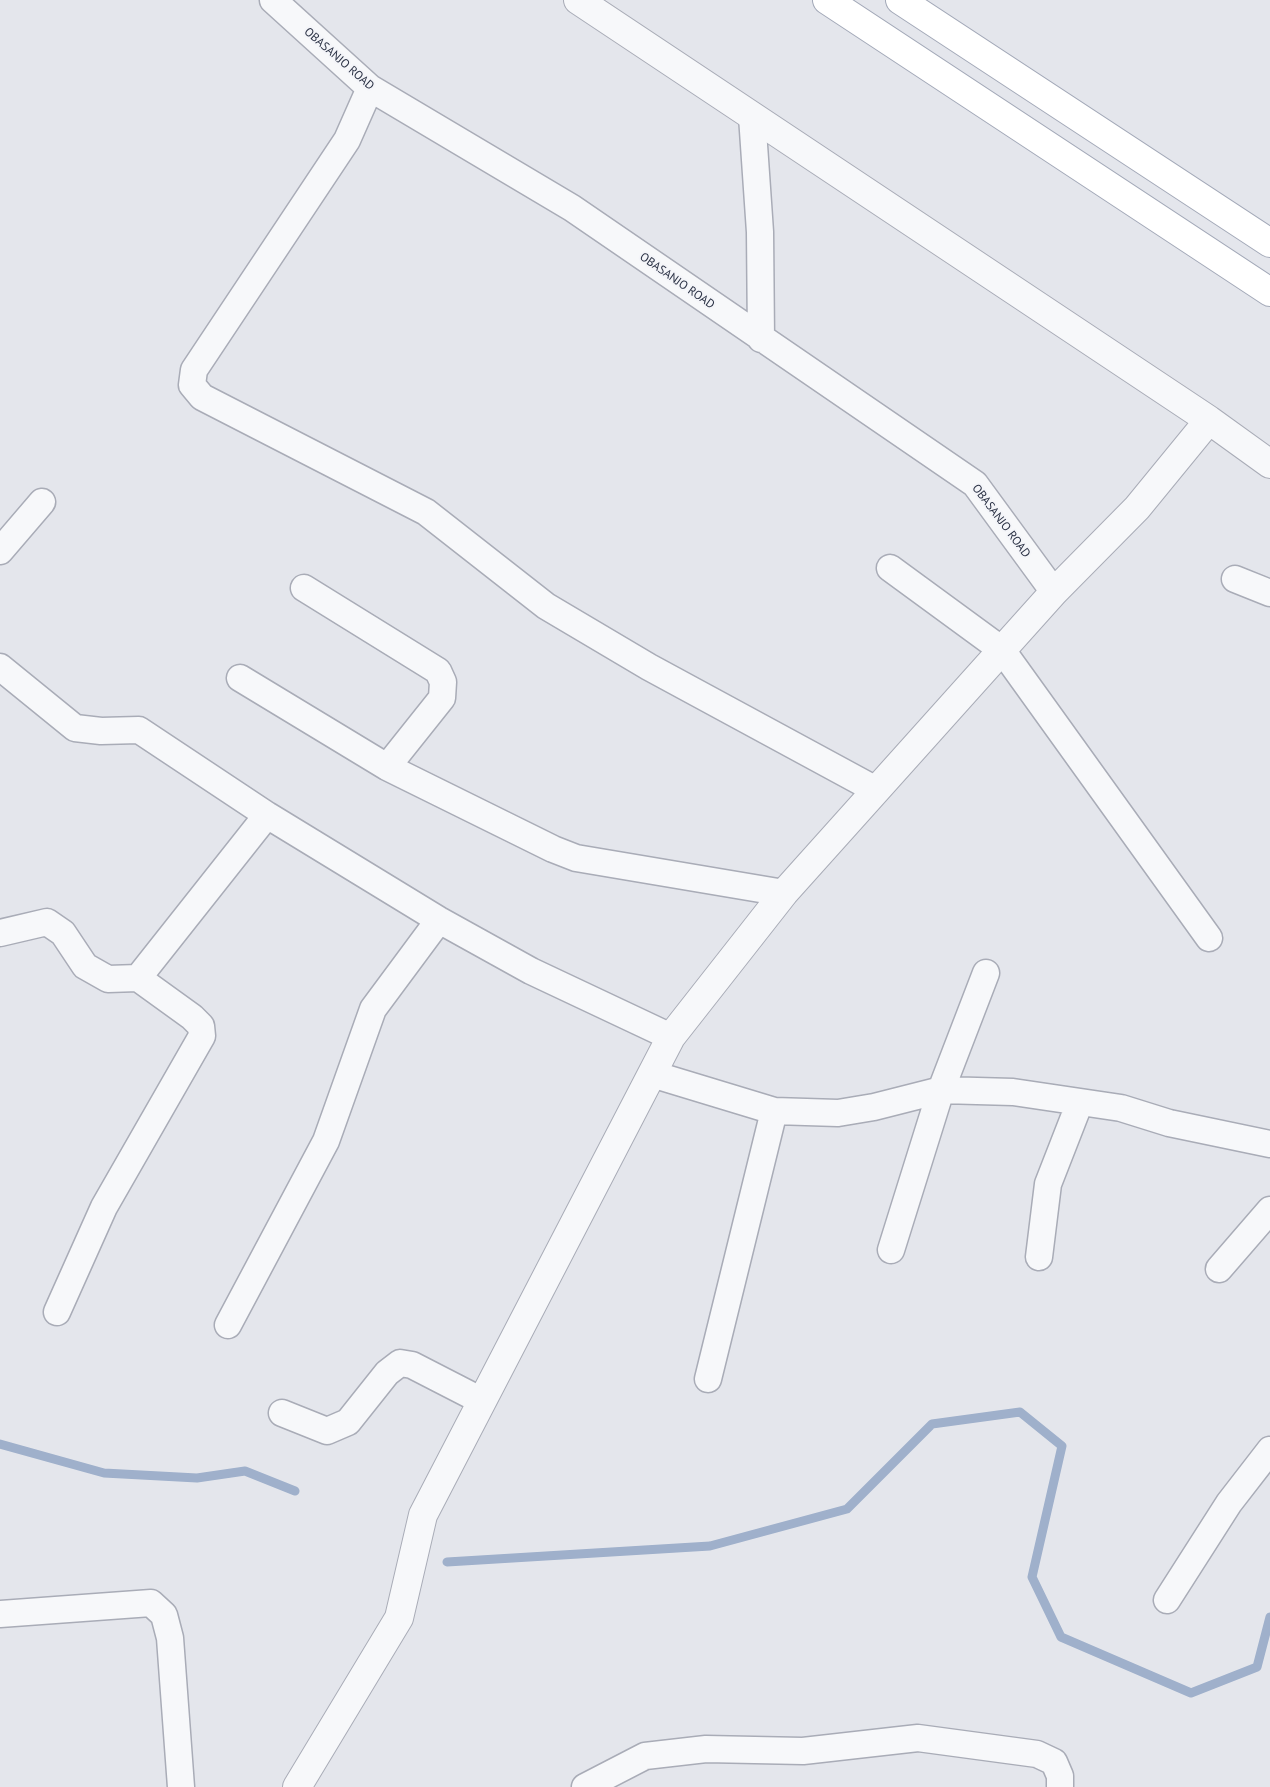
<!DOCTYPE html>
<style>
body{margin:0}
canvas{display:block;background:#e4e6ec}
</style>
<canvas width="1270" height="1787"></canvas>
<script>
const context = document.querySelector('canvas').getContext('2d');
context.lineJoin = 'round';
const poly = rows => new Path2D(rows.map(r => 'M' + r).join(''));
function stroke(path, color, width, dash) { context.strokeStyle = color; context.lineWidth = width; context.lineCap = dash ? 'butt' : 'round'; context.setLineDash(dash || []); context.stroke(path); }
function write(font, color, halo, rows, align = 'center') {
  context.font = font + ' "PT Sans",sans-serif'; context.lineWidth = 4; context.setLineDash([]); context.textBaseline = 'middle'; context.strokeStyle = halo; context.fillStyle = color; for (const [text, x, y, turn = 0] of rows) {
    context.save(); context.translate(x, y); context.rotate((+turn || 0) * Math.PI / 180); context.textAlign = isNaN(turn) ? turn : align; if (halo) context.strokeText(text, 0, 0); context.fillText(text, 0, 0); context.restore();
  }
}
const stream = poly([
 [0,1444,104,1473,197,1478,245,1471,295,1491],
 [447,1562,710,1546,847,1509,932,1424,1020,1412,1062,1446,1032,1577,1061,1637,1191,1693,1257,1667,1270,1617]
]);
const minor = poly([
 [273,0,370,88,572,208,975,484,1054,592],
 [370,88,347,140,194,370,192,385,202,397,426,512,546,606,649,667,876,790],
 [752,116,760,232,761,339],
 [0,551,42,502],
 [890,568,1002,650,1209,938],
 [1235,579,1270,593],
 [304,588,438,671,443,682,442,698,387,767],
 [0,667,75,728,101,731,139,730,267,815,439,920,531,971,671,1037],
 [240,678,387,767,553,849,576,858,784,893],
 [0,933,47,922,63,933,85,966,108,979,138,978,192,1017,201,1026,202,1036,104,1207,57,1312],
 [138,978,267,815],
 [652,1074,774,1111,838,1113,874,1107,941,1090,1013,1092,1121,1108,1169,1123,1270,1144],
 [891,1250,941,1090,986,973],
 [1039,1257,1048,1184,1080,1102],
 [1219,1269,1270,1210],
 [228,1325,326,1141,373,1009,439,920],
 [708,1379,774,1111],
 [282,1413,327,1431,348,1422,387,1373,400,1363,412,1365,482,1401],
 [1167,1600,1229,1503,1270,1450],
 [0,1614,151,1603,164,1615,170,1638,181,1787],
 [585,1787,645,1756,706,1749,803,1751,918,1738,1037,1754,1054,1762,1060,1776,1060,1787]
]);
const tertiary = poly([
 [578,0,1209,420,1270,464],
 [297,1787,399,1618,423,1515,671,1037,784,893,1054,592,1137,508,1209,420]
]);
const primary = poly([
 [827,0,1270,292],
 [900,0,1270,243]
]);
const streetNames = [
 ["OBASANJO ROAD",339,59,41],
 ["OBASANJO ROAD",677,281,35],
 ["OBASANJO ROAD",1001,521,53]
];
stroke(stream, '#9fb0cb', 9);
stroke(minor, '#a9acb7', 29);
stroke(tertiary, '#a9acb7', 30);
stroke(primary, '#a3a9b8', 30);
stroke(minor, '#f7f8fa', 26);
stroke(tertiary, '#f7f8fa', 28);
stroke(primary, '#fff', 28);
write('12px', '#2b3245', '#f4f5f9', streetNames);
</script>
